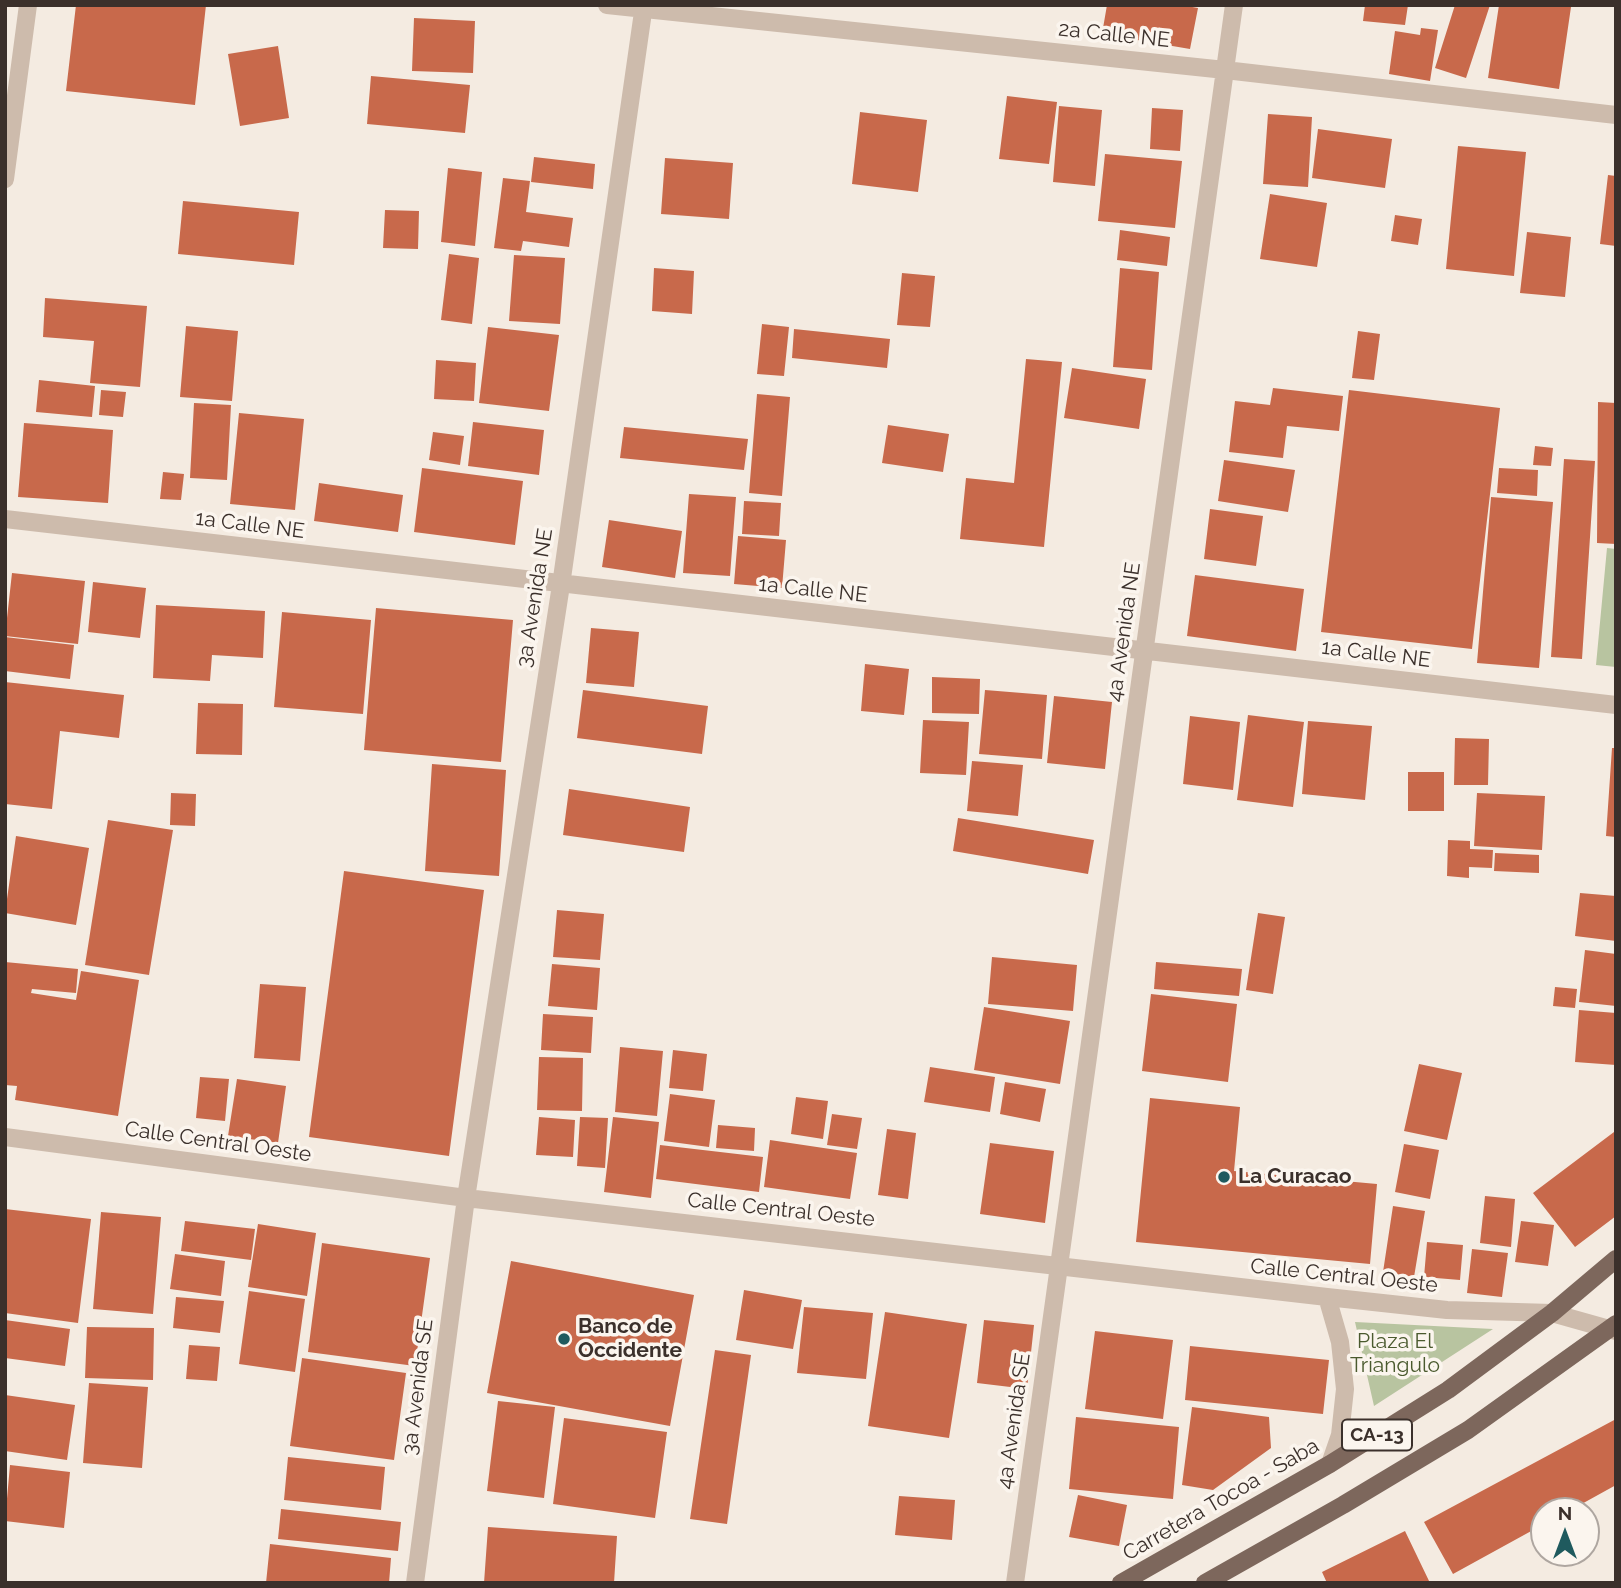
<!DOCTYPE html>
<style>
body{margin:0}
#map{position:relative;width:1621px;height:1588px;overflow:hidden;background:#f4ebe1;font-family:Raleway,sans-serif}
canvas{display:block}
.frame{position:absolute;inset:0;border:7px solid #3b302b;pointer-events:none}
.north{position:absolute;left:1530px;top:1497px;width:70px;height:70px;box-sizing:border-box;background:#fbf5ee;border:2px solid #aea6a0;border-radius:50%;rotate:0deg;font-size:19px;font-weight:700;line-height:28px;text-align:center;color:#3b302b}
.north::after{content:'';display:block;margin:auto;width:24px;height:32px;background:#1f5a5e;clip-path:polygon(50% 0,100% 100%,50% 72%,0 100%)}
</style>
<div id="map">
<canvas width="1621" height="1588"></canvas>
<div class="frame"></div>
<div class="north">N</div>
</div>
<script>
const context = document.querySelector('canvas').getContext('2d');
context.lineJoin = 'round';
function fillPath(path, color) { context.fillStyle = color; context.fill(path, 'evenodd'); }
const poly = rows => new Path2D(rows.map(r => 'M' + r).join(''));
function stroke(path, color, width, dash) { context.strokeStyle = color; context.lineWidth = width; context.lineCap = dash ? 'butt' : 'round'; context.setLineDash(dash || []); context.stroke(path); }
function write(font, color, halo, rows, align = 'center') {
  context.font = font + ' Raleway,sans-serif'; context.lineWidth = 7; context.setLineDash([]); context.textBaseline = 'middle'; context.strokeStyle = halo; context.fillStyle = color; for (const [text, x, y, turn = 0] of rows) {
    context.save(); context.translate(x, y); context.rotate((+turn || 0) * Math.PI / 180); context.textAlign = isNaN(turn) ? turn : align; if (halo) context.strokeText(text, 0, 0); context.fillText(text, 0, 0); context.restore();
  }
}
const green = poly([
 [1607,548,1616,549,1616,667,1596,665],
 [1355,1322,1493,1329,1374,1406]
]);
const building = poly([
 [76,5,206,5,195,105,66,91],
 [1107,5,1181,5,1198,8,1190,49,1102,34],
 [1365,5,1408,5,1405,25,1363,21],
 [1455,5,1490,5,1466,78,1435,68],
 [1499,5,1571,7,1559,89,1488,78],
 [414,18,475,21,473,73,412,71],
 [1421,28,1438,30,1430,81,1389,74,1395,31,1420,35],
 [278,46,289,118,240,126,228,54],
 [371,76,470,85,465,133,367,124],
 [1007,96,1057,102,1049,164,999,159],
 [1059,106,1102,110,1095,186,1053,182],
 [1152,108,1183,110,1180,151,1150,149],
 [860,112,927,120,918,192,852,184],
 [1268,114,1312,117,1308,187,1263,184],
 [1318,129,1392,139,1385,188,1312,178],
 [1458,146,1526,152,1514,276,1446,269],
 [1105,154,1182,161,1175,228,1098,221],
 [534,157,595,164,593,189,531,182],
 [665,158,733,163,729,219,661,214],
 [448,168,482,172,475,246,441,242],
 [1608,175,1616,176,1616,246,1600,244],
 [503,178,530,181,526,212,573,218,569,247,523,241,521,251,494,248],
 [1270,194,1327,203,1317,267,1260,259],
 [183,201,299,212,294,265,178,254],
 [385,210,419,211,418,249,383,248],
 [1395,215,1422,219,1418,245,1391,241],
 [1120,230,1170,237,1167,266,1117,260],
 [1527,232,1571,237,1565,297,1520,293],
 [449,254,479,258,472,324,441,320],
 [514,255,565,258,560,324,509,321],
 [654,268,694,271,692,314,652,311],
 [1120,268,1159,272,1152,370,1113,367],
 [902,273,935,276,930,327,897,325],
 [45,298,147,306,140,387,90,383,94,341,43,337],
 [762,324,789,327,784,376,757,374],
 [186,326,238,331,232,401,180,397],
 [488,327,559,335,549,411,479,403],
 [794,329,890,339,887,368,792,358],
 [1358,331,1380,334,1374,380,1352,378],
 [1026,359,1062,362,1044,547,960,539,966,478,1014,483],
 [436,360,476,363,474,401,434,399],
 [1072,368,1146,379,1139,429,1064,418],
 [39,380,95,386,92,417,36,412],
 [1273,388,1343,396,1339,431,1287,426,1283,458,1229,452,1235,401,1270,405],
 [101,390,126,392,123,417,99,415],
 [1349,390,1500,408,1472,649,1321,632],
 [757,394,790,397,782,496,749,493],
 [1598,402,1616,403,1616,544,1597,543],
 [194,403,231,405,227,480,190,478],
 [239,413,304,419,295,510,230,504],
 [473,422,544,430,539,475,468,466],
 [24,423,113,430,108,503,18,497],
 [888,425,949,434,943,472,882,463],
 [624,427,748,439,744,470,620,458],
 [433,432,464,436,460,465,429,460],
 [1535,446,1553,448,1551,466,1533,465],
 [1564,459,1595,461,1582,659,1551,657],
 [1224,460,1295,470,1288,512,1218,501],
 [422,468,523,481,515,545,414,532],
 [1499,468,1538,470,1537,496,1497,493],
 [163,472,184,474,181,500,160,499],
 [319,483,403,495,398,532,314,521],
 [689,494,736,497,730,576,683,573],
 [1491,497,1553,502,1539,668,1477,663],
 [744,501,781,503,779,536,742,534],
 [1210,509,1263,516,1256,566,1204,559],
 [609,520,682,531,675,578,602,567],
 [738,536,786,540,782,588,734,584],
 [12,573,85,581,78,644,5,636],
 [1195,575,1304,589,1296,651,1187,636],
 [93,582,146,588,140,638,88,632],
 [156,605,265,611,263,658,212,655,210,681,153,678],
 [376,608,513,620,501,762,364,750],
 [282,612,371,620,363,714,274,707],
 [591,628,639,632,634,687,586,683],
 [5,637,74,645,70,679,5,671],
 [865,664,909,669,904,715,861,711],
 [932,677,980,679,979,714,932,713],
 [5,682,124,695,119,738,60,731,52,809,5,804],
 [583,690,708,706,702,754,577,738],
 [985,690,1047,695,1042,759,979,754],
 [1054,696,1112,702,1105,769,1047,763],
 [198,703,243,704,242,755,196,754],
 [1248,715,1304,722,1293,807,1237,800],
 [1190,716,1240,722,1233,790,1183,784],
 [923,720,969,722,966,775,920,773],
 [1308,721,1372,726,1365,800,1302,794],
 [1455,738,1489,739,1488,785,1454,785],
 [1612,748,1616,748,1616,837,1606,836],
 [972,761,1023,765,1018,816,967,811],
 [432,764,506,770,499,876,425,871],
 [1408,772,1444,772,1444,811,1408,811],
 [569,789,690,807,684,852,563,835],
 [171,793,196,794,195,826,170,825],
 [1477,793,1545,796,1542,850,1474,846],
 [958,818,1094,840,1088,874,953,851],
 [108,820,173,830,149,975,85,965],
 [16,836,89,848,76,925,5,913],
 [1448,840,1470,841,1470,849,1493,850,1492,868,1469,867,1469,878,1447,876],
 [1495,853,1539,855,1539,873,1494,871],
 [344,871,484,890,449,1156,309,1137],
 [1580,893,1616,896,1616,941,1575,936],
 [557,910,604,914,600,960,553,957],
 [1258,913,1285,917,1273,994,1246,990],
 [1585,950,1616,954,1616,1006,1579,1002],
 [992,957,1077,965,1073,1011,988,1004],
 [5,962,78,969,76,993,32,989,31,993,76,1000,81,971,139,980,118,1116,15,1100,17,1086,5,1085],
 [1156,962,1242,969,1239,996,1154,989],
 [552,964,600,968,597,1010,548,1006],
 [260,984,306,987,300,1061,254,1058],
 [1555,987,1577,989,1575,1008,1553,1006],
 [1151,994,1237,1004,1228,1082,1142,1071],
 [984,1007,1070,1021,1060,1084,974,1070],
 [1579,1010,1616,1013,1616,1065,1575,1062],
 [543,1014,593,1017,591,1053,541,1050],
 [620,1047,663,1051,657,1116,615,1112],
 [673,1050,707,1054,703,1091,669,1088],
 [539,1057,583,1058,582,1111,537,1110],
 [1419,1064,1462,1073,1447,1140,1404,1131],
 [930,1067,995,1077,990,1112,924,1102],
 [200,1077,229,1079,225,1121,196,1118],
 [237,1079,286,1086,278,1143,228,1136],
 [1005,1082,1046,1089,1040,1122,1000,1114],
 [670,1094,715,1100,709,1147,664,1141],
 [796,1097,828,1101,823,1139,791,1134],
 [1150,1098,1240,1107,1234,1171,1377,1184,1370,1264,1136,1242],
 [832,1114,862,1118,857,1149,827,1145],
 [539,1117,575,1120,573,1157,536,1155],
 [580,1117,608,1118,605,1168,577,1166],
 [613,1117,659,1122,651,1198,604,1192],
 [718,1125,755,1128,754,1151,716,1148],
 [887,1129,916,1133,908,1199,878,1195],
 [1614,1132,1616,1135,1616,1216,1575,1247,1533,1193],
 [770,1140,857,1153,850,1199,764,1187],
 [990,1143,1054,1151,1045,1223,980,1214],
 [1404,1144,1439,1150,1430,1199,1395,1192],
 [660,1145,763,1157,759,1192,656,1179],
 [1485,1196,1515,1199,1511,1247,1480,1243],
 [1393,1206,1425,1211,1414,1277,1383,1272],
 [5,1209,91,1219,78,1323,5,1313],
 [101,1212,161,1217,153,1314,93,1309],
 [185,1221,255,1229,251,1260,181,1251],
 [1521,1221,1554,1225,1548,1266,1515,1262],
 [258,1224,316,1233,307,1296,248,1287],
 [1427,1242,1463,1245,1460,1280,1424,1277],
 [322,1243,430,1258,415,1366,308,1352],
 [1472,1249,1508,1253,1502,1297,1467,1293],
 [175,1254,225,1261,221,1296,170,1289],
 [511,1261,694,1295,670,1426,487,1393],
 [744,1290,802,1300,793,1349,736,1340],
 [249,1291,305,1299,295,1372,239,1364],
 [176,1297,224,1301,220,1333,173,1328],
 [804,1307,873,1313,866,1379,797,1373],
 [885,1312,967,1324,949,1438,868,1426],
 [5,1320,70,1329,65,1366,5,1358],
 [984,1320,1034,1325,1027,1389,977,1383],
 [87,1327,154,1328,153,1380,85,1378],
 [1095,1331,1173,1340,1163,1419,1085,1409],
 [189,1345,220,1347,217,1381,186,1379],
 [1190,1346,1329,1360,1323,1414,1185,1400],
 [715,1350,751,1355,727,1524,690,1519],
 [302,1358,406,1373,394,1460,290,1446],
 [89,1383,148,1387,142,1468,83,1463],
 [5,1395,75,1405,67,1460,5,1451],
 [498,1401,555,1407,544,1498,487,1491],
 [1192,1407,1269,1417,1271,1448,1213,1490,1182,1485],
 [1076,1417,1179,1427,1173,1499,1069,1489],
 [564,1418,667,1432,655,1518,553,1504],
 [1616,1419,1616,1485,1569,1511,1544,1511,1544,1524,1453,1574,1424,1522],
 [288,1457,385,1467,381,1510,284,1500],
 [10,1465,70,1472,64,1528,5,1521],
 [1078,1495,1127,1505,1119,1546,1069,1537],
 [899,1496,955,1500,952,1540,895,1535],
 [281,1509,401,1522,398,1551,278,1539],
 [488,1527,617,1536,614,1583,484,1583],
 [1405,1531,1430,1583,1327,1583,1322,1572],
 [270,1544,391,1558,389,1583,266,1583]
]);
const minor = poly([
 [607,5,1225,70,1616,115],
 [5,179,28,5],
 [5,519,1616,705],
 [5,1137,466,1198,1327,1297,1447,1310,1552,1313,1616,1331],
 [1327,1297,1340,1342,1345,1389,1340,1435,1330,1464],
 [415,1583,466,1198,561,585,644,5],
 [1015,1583,1234,5]
]);
const primary = poly([
 [1121,1583,1330,1464,1448,1390,1552,1313,1616,1259],
 [1205,1583,1343,1505,1468,1430,1616,1324]
]);
const markers = [
 [1224,1177,7,"#1f5a5e"],
 [564,1339,7,"#1f5a5e"]
];
const shields = [
 [1377,1435,70]
];
const shieldNames = [
 ["CA-13",1377,1435]
];
const streetNames = [
 ["2a Calle NE",1114,35,6],
 ["1a Calle NE",250,525,7],
 ["1a Calle NE",813,590,6],
 ["3a Avenida NE",535,598,-81],
 ["4a Avenida NE",1124,632,-82],
 ["1a Calle NE",1376,654,7],
 ["Calle Central Oeste",218,1142,8],
 ["Calle Central Oeste",781,1210,6],
 ["Calle Central Oeste",1344,1276,6],
 ["3a Avenida SE",418,1387,-83],
 ["4a Avenida SE",1014,1421,-82],
 ["Carretera Tocoa - Saba",1221,1500,-30]
];
const poiNames = [
 ["La Curacao",1238,1177],
 ["Banco de",578,1327],
 ["Occidente",578,1351]
];
const parkNames = [
 ["Plaza El",1395,1342],
 ["Triangulo",1395,1366]
];
fillPath(green, '#b8c4a0');
fillPath(building, '#c8694b');
stroke(minor, '#cdbbac', 18);
stroke(primary, '#7d675c', 18);
for (const [x, y, r, color] of markers) { const dot = new Path2D(); dot.arc(x, y, r, 0, 2 * Math.PI); context.fillStyle = color; context.fill(dot); stroke(dot, '#fbf5ee', 2.5); }
for (const [x, y, w] of shields) { const box = new Path2D(); box.roundRect(x - w / 2, y - 15.5, w, 31, 5); context.fillStyle = '#fbf5ee'; context.fill(box); stroke(box, '#3b302b', 2); }
write('bold 19px', '#3b302b', null, shieldNames);
write('21px', '#3b302b', '#fbf5ee', streetNames);
write('bold 21px', '#3b302b', '#fbf5ee', poiNames, 'left');
write('21px', '#4a5a2e', '#fbf5ee', parkNames);
</script>
